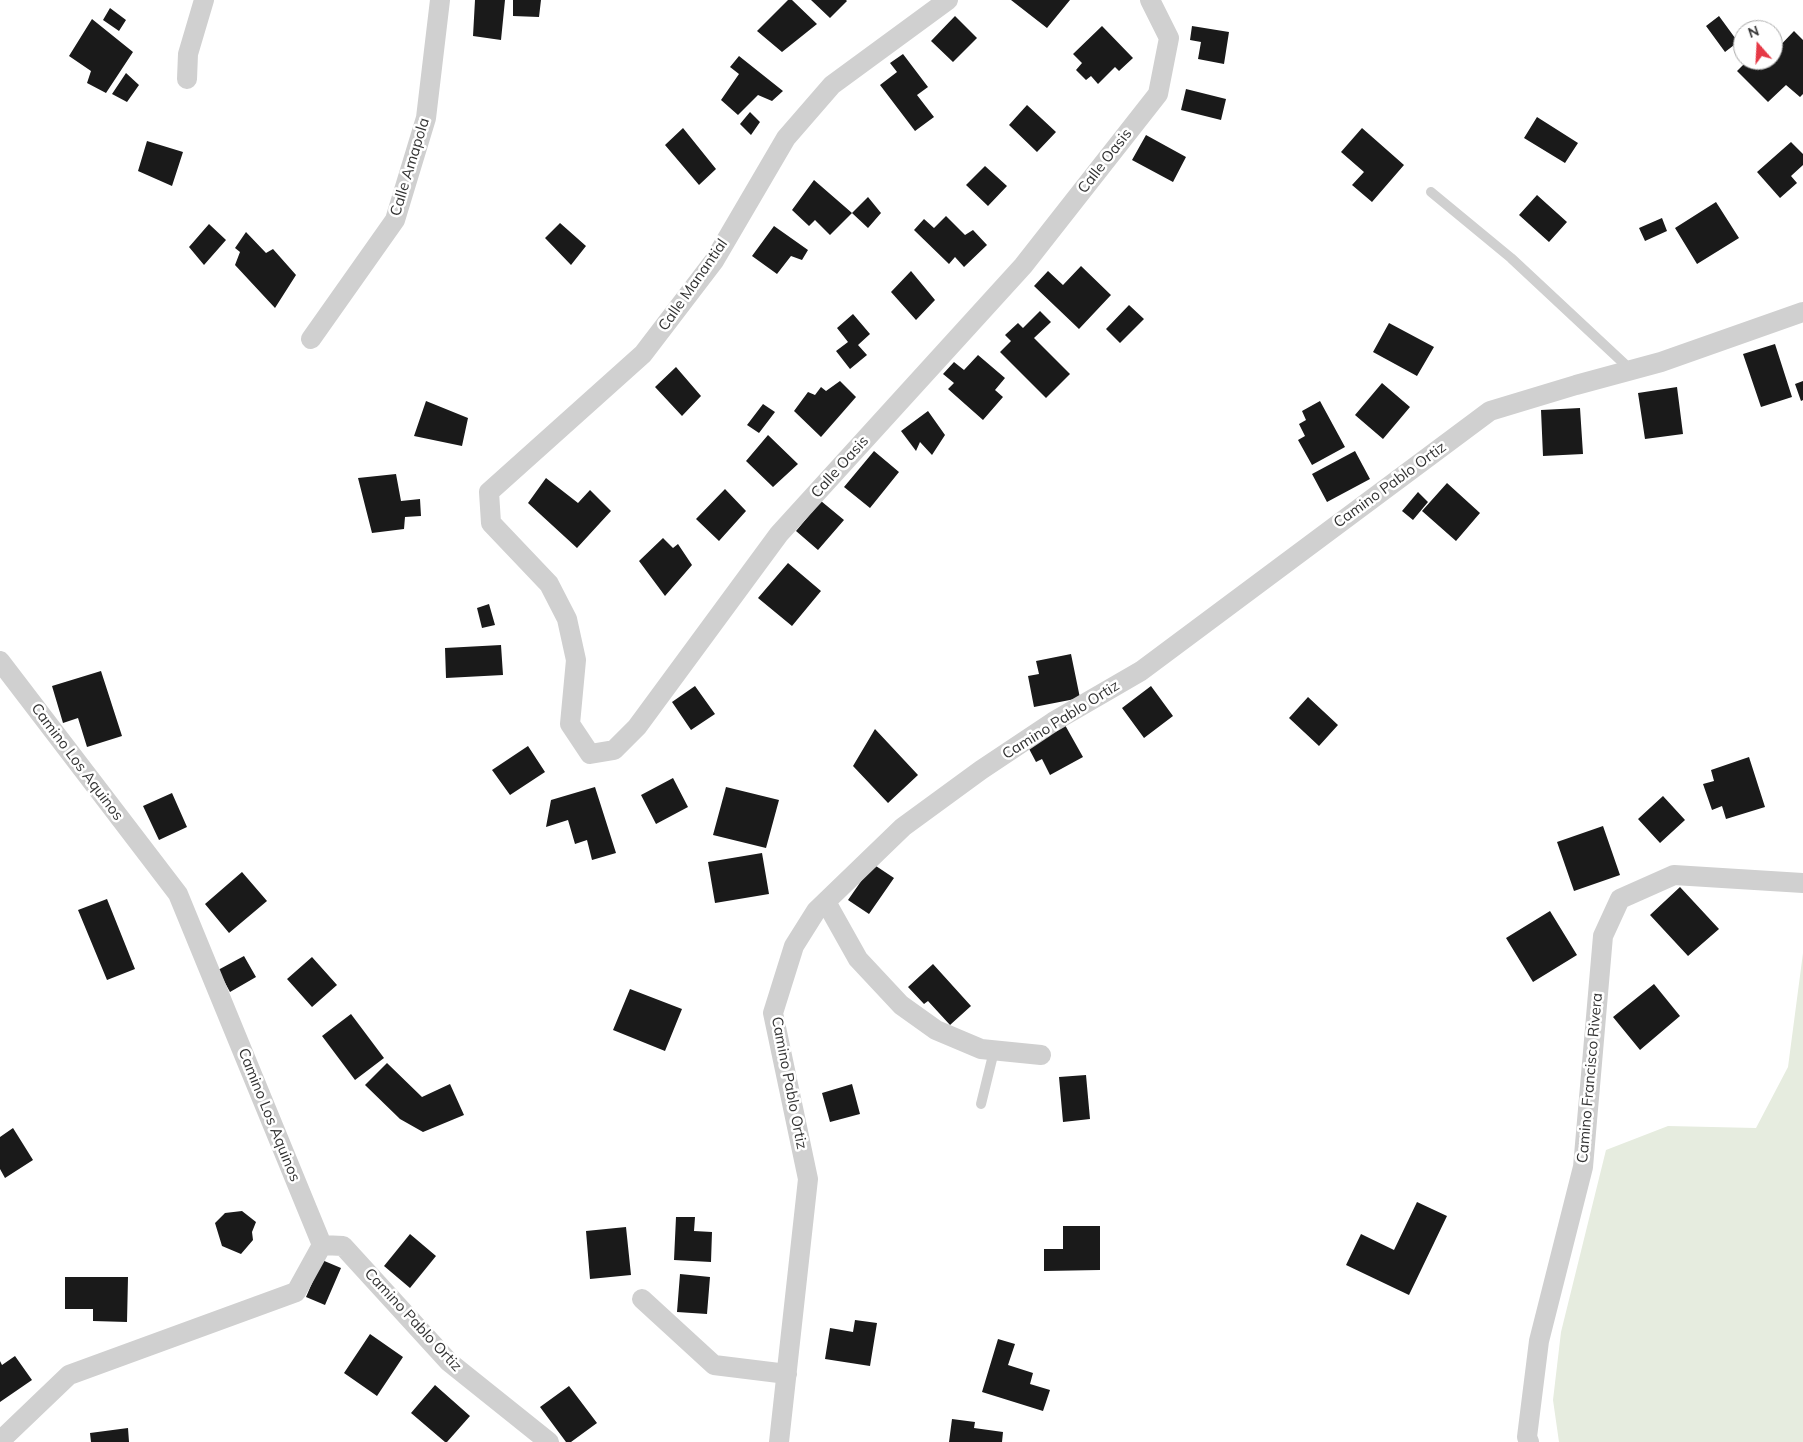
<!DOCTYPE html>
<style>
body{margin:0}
#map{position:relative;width:1803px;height:1442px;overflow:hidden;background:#fff;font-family:Mulish,sans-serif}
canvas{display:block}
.north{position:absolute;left:1733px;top:20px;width:50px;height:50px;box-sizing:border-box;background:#fff;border:1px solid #adadad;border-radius:50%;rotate:341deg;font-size:14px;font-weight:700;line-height:20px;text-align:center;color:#333}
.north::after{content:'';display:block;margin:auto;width:18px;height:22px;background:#e63946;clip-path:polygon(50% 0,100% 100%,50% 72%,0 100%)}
</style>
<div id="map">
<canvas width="1803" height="1442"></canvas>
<div class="north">N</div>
</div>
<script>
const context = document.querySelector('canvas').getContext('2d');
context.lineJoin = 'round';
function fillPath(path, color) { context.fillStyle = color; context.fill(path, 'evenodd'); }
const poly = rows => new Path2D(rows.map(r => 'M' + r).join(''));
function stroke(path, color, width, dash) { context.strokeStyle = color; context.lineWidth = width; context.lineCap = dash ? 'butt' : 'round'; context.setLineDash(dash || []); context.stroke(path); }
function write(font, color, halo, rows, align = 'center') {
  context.font = font + ' Mulish,sans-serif'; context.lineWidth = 5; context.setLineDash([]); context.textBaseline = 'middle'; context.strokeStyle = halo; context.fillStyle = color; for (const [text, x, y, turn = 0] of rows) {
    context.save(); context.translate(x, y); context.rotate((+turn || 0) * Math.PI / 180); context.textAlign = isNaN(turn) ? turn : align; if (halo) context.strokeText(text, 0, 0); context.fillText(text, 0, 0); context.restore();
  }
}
const green = poly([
 [1803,953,1803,1442,1559,1442,1553,1400,1561,1332,1606,1150,1668,1126,1756,1128,1788,1067]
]);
const building = poly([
 [475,0,505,0,501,40,473,36],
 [513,0,541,0,539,17,513,16],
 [788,0,792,0,817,24,782,52,757,31],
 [811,0,846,0,847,1,830,18],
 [1011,0,1070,0,1047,28],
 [110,8,126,20,119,31,103,20],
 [955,16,977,38,953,62,931,41],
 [1719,16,1738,42,1725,52,1706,26],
 [92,19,133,52,106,93,87,83,91,71,69,56],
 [1102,26,1133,58,1119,71,1115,67,1098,84,1091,76,1086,80,1076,70,1082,63,1073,54],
 [1192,26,1229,32,1224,64,1198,59,1201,42,1190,40],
 [1794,31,1803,40,1803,94,1800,97,1786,85,1768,102,1737,71,1748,60,1761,60,1764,62,1766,60,1773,60,1773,53],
 [903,54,928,87,917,95,934,117,915,131,880,85,897,72,890,63],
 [739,56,783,91,772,101,758,95,738,115,721,100,739,74,730,67],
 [126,73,139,85,127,102,112,94],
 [1186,89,1226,99,1221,120,1181,110],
 [1027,105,1056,132,1037,152,1009,125],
 [750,112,760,122,751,135,740,124],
 [1537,117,1578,143,1565,163,1524,138],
 [683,128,716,169,699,185,665,145],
 [1362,128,1404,165,1372,202,1352,185,1364,172,1341,152],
 [1146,135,1186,157,1173,182,1132,160],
 [147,141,183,152,172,186,138,171],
 [1791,142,1803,154,1803,165,1791,176,1797,183,1780,198,1757,172],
 [985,166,1007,186,988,206,966,185],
 [814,180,852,213,830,235,815,220,809,226,792,210],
 [1537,195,1567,222,1549,242,1519,215],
 [868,197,881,213,868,228,852,213],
 [1716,202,1739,238,1697,264,1675,228],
 [946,216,965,235,973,230,987,245,964,267,955,257,949,264,914,230,924,219,934,228],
 [1662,218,1667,231,1645,241,1639,228],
 [560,223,586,246,571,265,545,238],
 [209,224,226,240,204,265,189,247],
 [774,226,808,250,802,260,791,256,777,274,752,256],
 [246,232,266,253,273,249,296,275,275,308,235,265,240,252,235,248],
 [1081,266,1111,295,1079,329,1034,286,1048,271,1063,285],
 [911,271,935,300,916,320,891,292],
 [1129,305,1144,319,1120,343,1106,329],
 [1040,311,1051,322,1034,338,1070,374,1046,398,1000,352,1011,341,1005,335,1018,323,1023,328],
 [853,314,870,334,858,345,867,355,850,369,836,351,848,342,837,328],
 [1389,323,1434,347,1417,376,1373,352],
 [1775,344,1792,397,1761,407,1743,354],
 [978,355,1005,378,995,390,1003,397,983,420,948,389,954,383,943,374,954,362,964,370],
 [676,367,701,396,682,416,655,387],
 [840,381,856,397,821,437,794,411,808,392,815,395,821,387,826,391],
 [1803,381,1803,400,1801,401,1795,384],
 [1382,383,1410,407,1383,439,1355,415],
 [1677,387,1683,434,1645,439,1638,393],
 [426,401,468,418,462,446,414,436],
 [1320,401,1345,447,1312,465,1298,440,1305,436,1299,424,1306,420,1302,411],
 [763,404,775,412,759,433,747,425],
 [1580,408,1583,454,1543,456,1541,410],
 [928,411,945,435,932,455,920,442,916,451,901,431],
 [768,435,798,464,773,487,746,461],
 [874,451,899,472,870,508,844,487],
 [1355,451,1370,479,1327,502,1312,474],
 [396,474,401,501,420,499,421,516,405,517,404,529,372,533,358,478],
 [546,478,578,503,590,490,611,511,577,548,528,503],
 [1447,483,1480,513,1456,541,1422,511],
 [725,489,746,511,719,541,696,519],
 [1418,492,1428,502,1413,520,1402,511],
 [821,501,844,520,818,550,796,531],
 [663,538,673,548,678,544,692,565,665,596,639,561],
 [788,563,821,591,792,626,758,598],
 [489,604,495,625,482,628,477,608],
 [501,645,503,675,446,678,445,648],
 [1071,654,1080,698,1034,707,1028,676,1039,674,1036,661],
 [101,671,122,736,87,747,78,718,63,723,52,686],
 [695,686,715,714,691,730,672,702],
 [1151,686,1173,716,1144,738,1122,708],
 [1308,697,1338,725,1319,746,1289,718],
 [1065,725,1083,757,1050,775,1042,759,1036,762,1027,745],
 [875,729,918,775,888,803,853,766],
 [528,746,545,772,510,795,492,770],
 [1749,757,1765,807,1726,819,1722,806,1712,810,1703,784,1714,781,1711,770],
 [673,778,688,807,656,824,641,795],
 [595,787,616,853,592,860,587,840,575,844,568,820,546,827,551,800],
 [726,787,779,800,766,848,713,835],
 [172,793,187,827,159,840,143,806],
 [1663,796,1685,820,1660,843,1638,819],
 [1603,826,1620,875,1574,891,1557,842],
 [762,853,769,894,715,903,708,862],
 [873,864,894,878,869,914,848,900],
 [242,872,267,901,229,933,205,904],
 [1680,887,1719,929,1688,956,1650,915],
 [107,899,135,969,107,980,78,910],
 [1550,911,1577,955,1533,982,1506,938],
 [244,956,256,977,230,992,218,970],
 [312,957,337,985,312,1007,287,979],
 [933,964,971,1006,950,1025,928,1001,924,1004,908,987],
 [1654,984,1680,1016,1640,1050,1613,1017],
 [630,989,682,1009,665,1051,613,1030],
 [351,1014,384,1058,355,1080,322,1036],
 [387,1063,422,1097,450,1084,464,1115,423,1132,400,1119,365,1085],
 [1086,1075,1090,1119,1063,1122,1059,1077],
 [852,1084,860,1114,830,1122,822,1093],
 [13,1128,33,1160,5,1178,0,1169,0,1137],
 [1417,1202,1447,1216,1409,1295,1346,1265,1361,1234,1394,1250],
 [242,1211,256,1222,252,1232,253,1240,241,1254,222,1246,215,1223,225,1213],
 [676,1217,695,1217,694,1231,712,1232,711,1262,674,1260],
 [1063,1226,1100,1226,1100,1270,1044,1271,1044,1249,1063,1249],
 [626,1227,631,1275,590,1279,586,1231],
 [410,1234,436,1256,410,1288,384,1266],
 [322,1260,341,1268,325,1305,306,1297],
 [680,1274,710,1277,707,1314,677,1312],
 [65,1277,128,1277,127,1322,93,1321,93,1309,65,1309],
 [855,1320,877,1323,870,1366,825,1359,830,1328,853,1332],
 [370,1334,403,1357,377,1396,344,1373],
 [998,1339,1015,1344,1008,1365,1033,1373,1030,1384,1050,1390,1043,1411,982,1392],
 [15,1356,32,1380,0,1402,0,1361,2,1365],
 [435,1385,470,1416,447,1442,445,1442,411,1413],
 [569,1386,597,1423,571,1442,566,1442,540,1407],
 [952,1419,975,1422,974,1428,1003,1432,1002,1442,949,1442],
 [128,1428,129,1442,91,1442,90,1433]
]);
const service = poly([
 [1431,192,1511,258,1631,370],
 [981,1104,994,1051]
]);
const minor = poly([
 [948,0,832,85,786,138,714,261,643,354,489,492,491,523,549,584,567,619,576,660,570,724,590,754,614,750,637,727,779,534,1023,266,1158,94,1169,38,1150,0],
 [187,79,188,54,204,0],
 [311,339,395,220,426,118,440,0],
 [0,661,178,894,322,1245],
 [826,902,858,959,901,1005,936,1030,981,1049,1041,1055],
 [322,1245,343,1246,449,1362,549,1442],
 [642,1299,714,1365,787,1374],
 [0,1441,69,1375,296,1292,322,1245],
 [779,1442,808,1179,773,1013,794,946,816,911,903,827,981,770,1053,722,1141,671,1490,411,1576,385,1661,362,1803,312],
 [1529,1442,1527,1437,1539,1341,1583,1167,1603,936,1620,899,1674,875,1803,883]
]);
const streetNames = [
 ["Calle Oasis",1105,161,-52],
 ["Calle Amapola",410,167,-73],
 ["Calle Manantial",693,285,-55],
 ["Calle Oasis",840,467,-48],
 ["Camino Pablo Ortiz",1390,485,-36],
 ["Camino Pablo Ortiz",1061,720,-32],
 ["Camino Los Aquinos",77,762,53],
 ["Camino Francisco Rivera",1590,1078,-85],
 ["Camino Pablo Ortiz",789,1083,79],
 ["Camino Los Aquinos",269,1115,68],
 ["Camino Pablo Ortiz",413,1320,47]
];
fillPath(green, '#e6ecdf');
fillPath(building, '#1a1a1a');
stroke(service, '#d0d0d0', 10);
stroke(minor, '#d0d0d0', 20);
write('15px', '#333', '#fff', streetNames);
</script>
